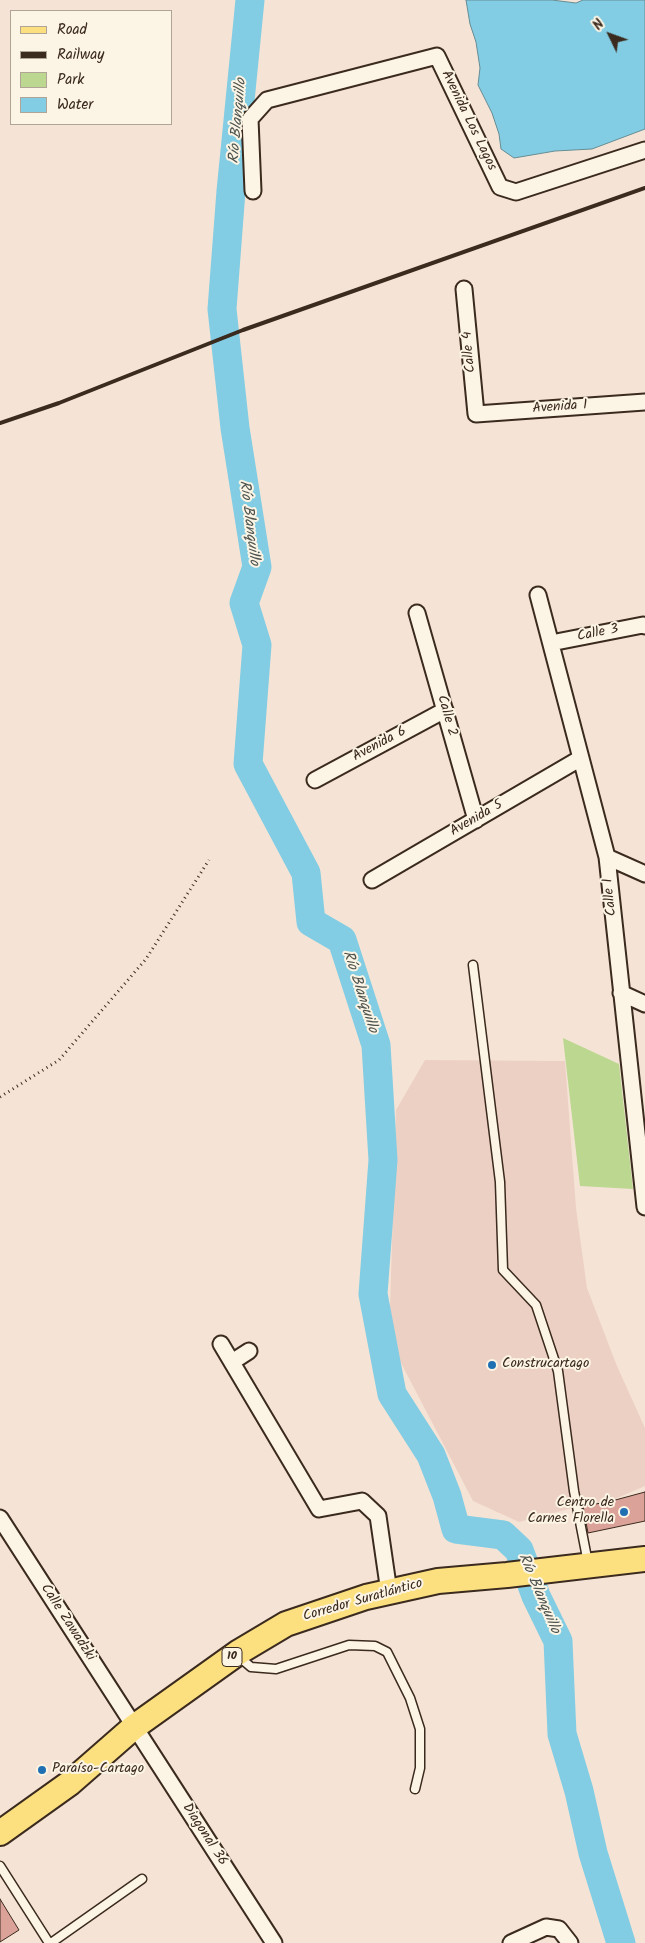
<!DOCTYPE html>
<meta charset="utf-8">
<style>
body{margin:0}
#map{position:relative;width:645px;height:1943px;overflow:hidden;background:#f5e4d6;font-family:Kalam,sans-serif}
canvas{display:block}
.legend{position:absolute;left:10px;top:10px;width:162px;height:115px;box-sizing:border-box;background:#fcf5e5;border:1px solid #afa495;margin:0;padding:6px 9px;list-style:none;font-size:15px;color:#3b2a1e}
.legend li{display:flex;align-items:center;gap:10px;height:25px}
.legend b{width:25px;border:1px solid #afa495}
.north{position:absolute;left:585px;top:10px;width:50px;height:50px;-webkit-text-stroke:4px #fcf5e5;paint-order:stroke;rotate:312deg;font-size:14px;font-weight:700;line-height:20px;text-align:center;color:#3b2a1e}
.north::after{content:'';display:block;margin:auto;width:18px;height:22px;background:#3b2a1e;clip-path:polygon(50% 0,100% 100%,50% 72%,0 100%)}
</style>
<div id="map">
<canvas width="645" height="1943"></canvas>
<ul class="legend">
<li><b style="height:6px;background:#fce080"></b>Road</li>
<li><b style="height:6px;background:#3b2a1e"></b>Railway</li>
<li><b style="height:14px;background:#bcd78f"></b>Park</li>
<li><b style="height:14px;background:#82cde3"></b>Water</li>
</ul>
<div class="north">N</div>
</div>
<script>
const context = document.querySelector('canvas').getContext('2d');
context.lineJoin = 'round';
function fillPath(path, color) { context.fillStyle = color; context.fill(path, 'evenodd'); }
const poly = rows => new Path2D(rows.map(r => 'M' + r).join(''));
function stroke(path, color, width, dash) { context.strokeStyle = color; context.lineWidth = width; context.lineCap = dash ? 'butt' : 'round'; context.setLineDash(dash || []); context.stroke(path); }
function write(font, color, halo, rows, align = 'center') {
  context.font = font + ' Kalam,sans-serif'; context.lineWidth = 4; context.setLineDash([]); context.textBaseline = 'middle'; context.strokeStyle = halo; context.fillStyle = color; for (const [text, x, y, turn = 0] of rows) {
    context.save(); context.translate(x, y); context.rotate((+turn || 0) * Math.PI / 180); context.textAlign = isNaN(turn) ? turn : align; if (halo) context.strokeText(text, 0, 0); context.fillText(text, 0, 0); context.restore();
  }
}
const built = poly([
 [425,1060,565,1061,576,1208,587,1288,617,1366,645,1428,645,1486,608,1502,580,1506,519,1522,473,1501,389,1340,396,1110]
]);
const green = poly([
 [563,1038,619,1064,633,1189,580,1186]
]);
const water = poly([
 [466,0,552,0,576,3,583,0,645,0,645,129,592,149,555,151,514,158,501,149,499,134,492,113,478,85,480,68,476,42,470,24,466,0]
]);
const river = poly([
 [250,0,231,191,222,309,235,428,257,567,244,603,257,645,248,764,306,873,311,922,342,940,376,1045,383,1160,373,1294,392,1394,431,1455,447,1496,456,1529,503,1535,519,1550,536,1596,558,1641,562,1734,579,1791,593,1853,621,1943]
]);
const building = poly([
 [645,1492,645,1521,588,1533,583,1506,608,1502,645,1492],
 [0,1899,19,1930,0,1942,0,1899]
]);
const path = poly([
 [0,1097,59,1060,146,959,209,860]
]);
const service = poly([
 [473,965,500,1182,503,1270,536,1305,558,1371,574,1491,588,1563],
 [238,1656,251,1667,276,1669,349,1645,375,1646,387,1652,410,1698,420,1729,420,1768,415,1789],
 [0,1866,49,1943],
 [51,1943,142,1879]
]);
const minor = poly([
 [253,191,250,119,267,100,437,56,500,187,516,192,645,150],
 [464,289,476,414,645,402],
 [538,595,607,857,645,1207],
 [417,613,476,820],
 [551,643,643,625,645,626],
 [315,780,445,710],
 [607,857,645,874],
 [372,880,581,758],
 [621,993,645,1004],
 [221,1344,319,1509,362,1501,378,1516,389,1592],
 [232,1362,249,1351],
 [0,1518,274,1943],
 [511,1943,546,1927,559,1929,570,1943]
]);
const primary = poly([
 [0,1833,70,1783,134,1727,239,1652,286,1624,366,1597,438,1581,507,1575,645,1559]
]);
const rail = poly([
 [0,423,59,403,243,330,645,188]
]);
const markers = [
 [492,1365,5,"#1f6fb2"],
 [624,1512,5,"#1f6fb2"],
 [42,1770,5,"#1f6fb2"]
];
const shields = [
 [232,1657,20]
];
const shieldNames = [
 ["10",232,1657]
];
const streetNames = [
 ["Avenida Los Lagos",468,121,64],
 ["Calle 4",470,352,-95],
 ["Avenida 1",560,408,-4],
 ["Calle 3",598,634,-11],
 ["Calle 2",446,716,74],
 ["Avenida 6",380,745,-28],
 ["Avenida 5",477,819,-30],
 ["Calle 1",611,897,-96],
 ["Corredor Suratlántico",363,1601,-16],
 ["Calle Zawadzki",67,1623,57],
 ["Diagonal 36",204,1835,57]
];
const poiNames = [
 ["Construcartago",502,1365],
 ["Centro de",614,1504,"right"],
 ["Carnes Florella",614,1520,"right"],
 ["Paraíso-Cartago",52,1770]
];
const waterNames = [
 ["Río Blanquillo",239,121,-85],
 ["Río Blanquillo",248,523,83],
 ["Río Blanquillo",359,992,72],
 ["Río Blanquillo",538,1594,67]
];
fillPath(built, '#edd0c4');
fillPath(green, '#bcd78f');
fillPath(water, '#82cde3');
stroke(water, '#668c94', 1);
stroke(river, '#82cde3', 29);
fillPath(building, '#dba299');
stroke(building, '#3b2a1e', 1);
stroke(service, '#3b2a1e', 11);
stroke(minor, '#3b2a1e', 19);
stroke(primary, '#3b2a1e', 28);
stroke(path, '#3b2a1e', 3, [1, 4]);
stroke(service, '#fcf5e5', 8);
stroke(minor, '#fcf5e5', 15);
stroke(primary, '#fce080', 24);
stroke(rail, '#3b2a1e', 4);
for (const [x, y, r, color] of markers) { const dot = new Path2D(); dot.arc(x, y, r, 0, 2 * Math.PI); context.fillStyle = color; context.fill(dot); stroke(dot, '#fcf5e5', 2); }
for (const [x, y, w] of shields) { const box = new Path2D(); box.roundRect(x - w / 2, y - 9.5, w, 19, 4); context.fillStyle = '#fcf5e5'; context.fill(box); stroke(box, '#3b2a1e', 1); }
write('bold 12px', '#3b2a1e', null, shieldNames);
write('14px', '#3b2a1e', '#fcf5e5', streetNames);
write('14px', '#3b2a1e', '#fcf5e5', poiNames, 'left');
write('italic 15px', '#4d534f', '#fcf5e5', waterNames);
</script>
